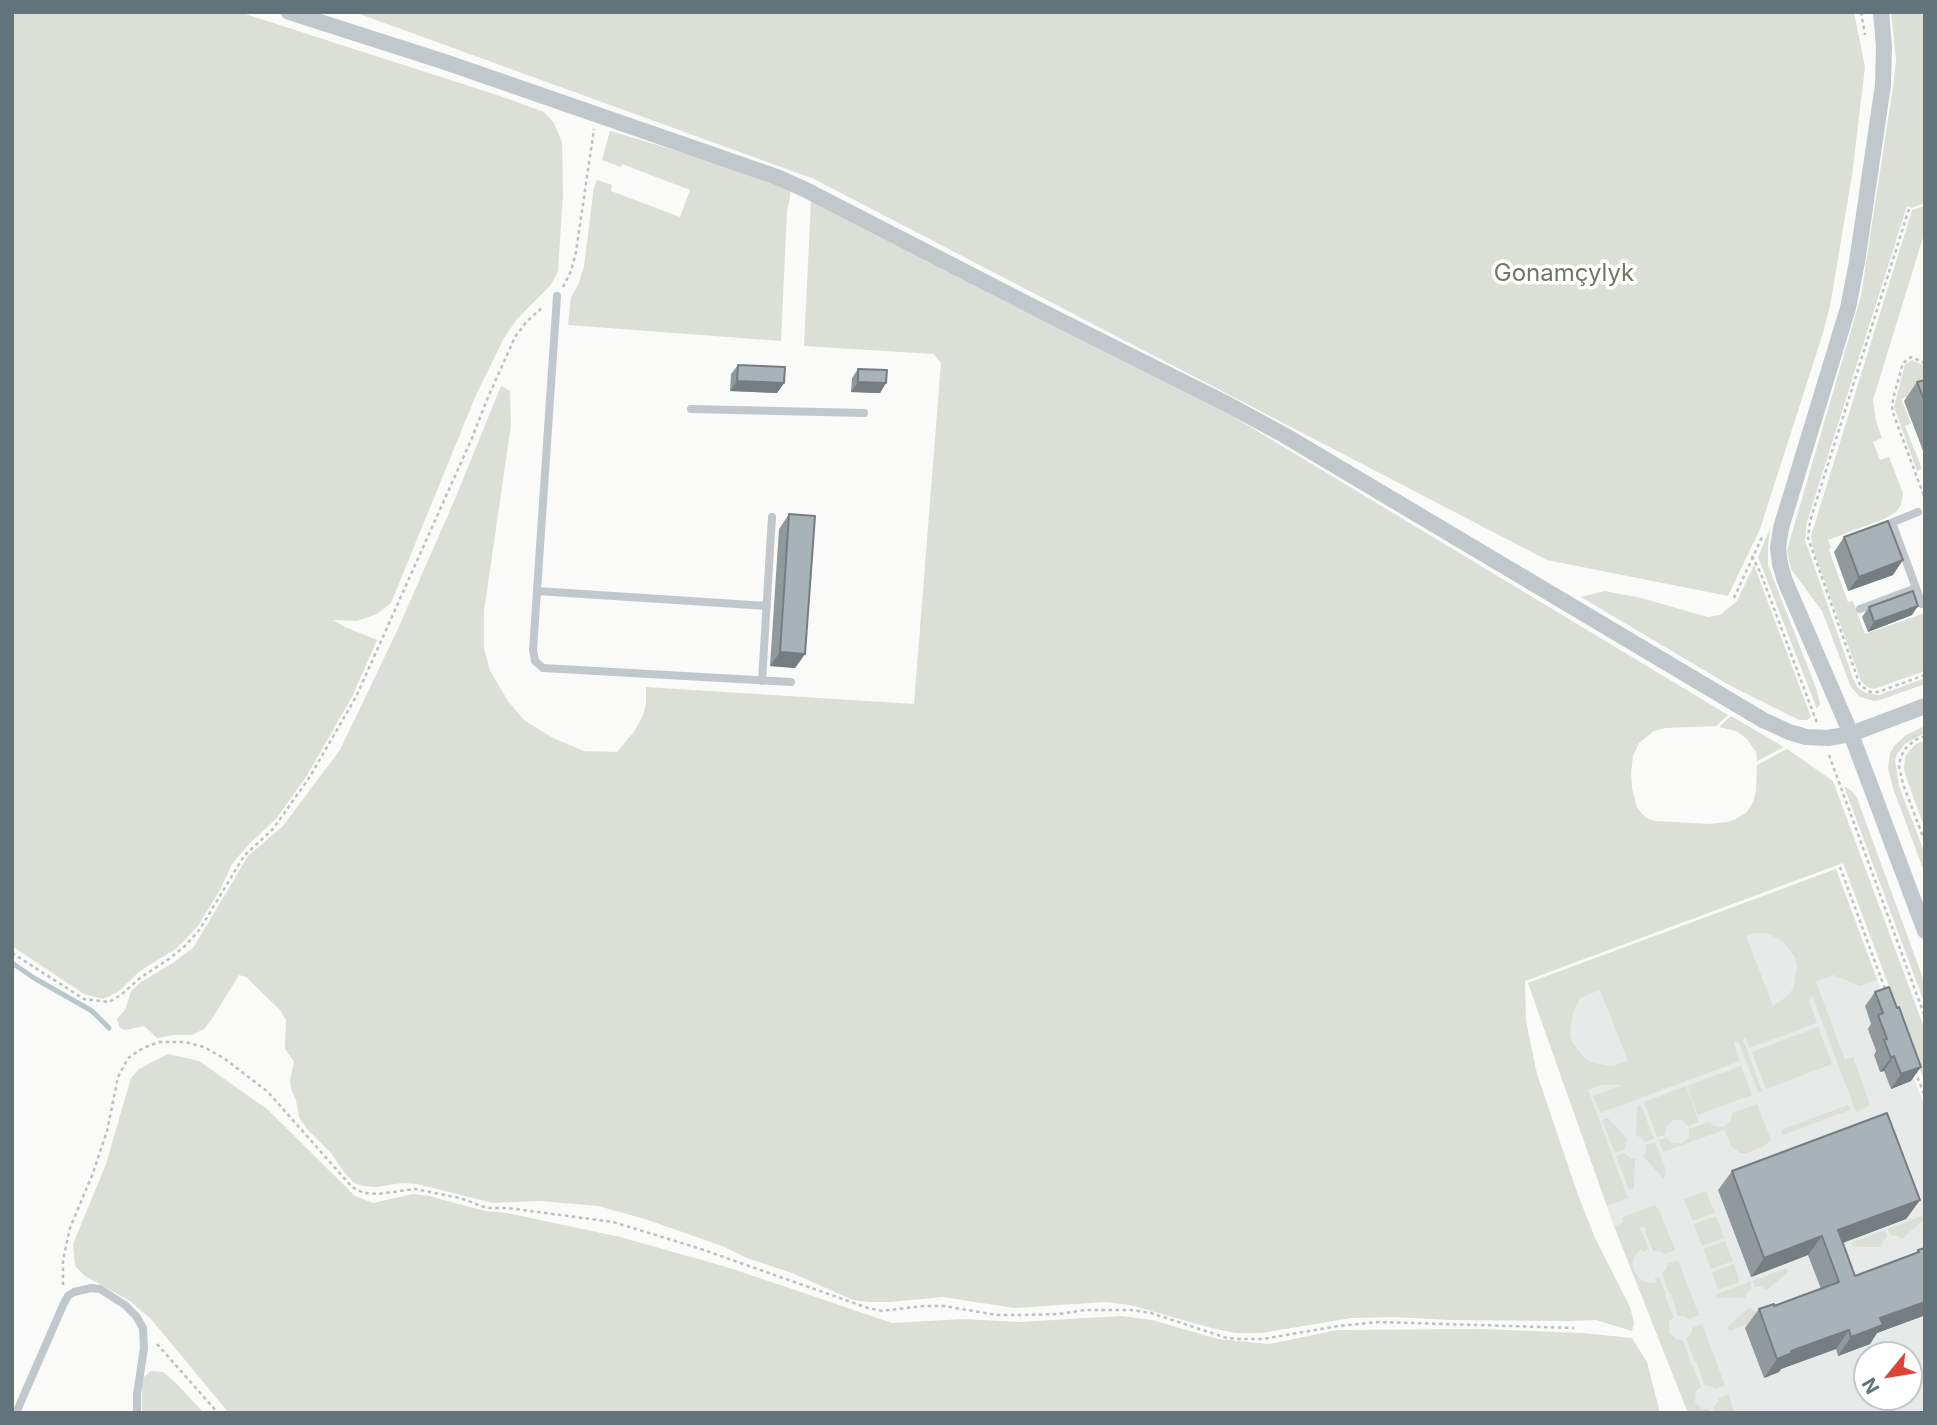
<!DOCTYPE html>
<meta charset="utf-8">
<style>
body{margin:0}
#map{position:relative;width:1937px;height:1425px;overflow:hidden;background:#fafaf8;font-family:Inter,sans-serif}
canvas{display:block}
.frame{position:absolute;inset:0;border:14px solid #61747c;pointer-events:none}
.north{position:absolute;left:1853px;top:1341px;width:70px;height:70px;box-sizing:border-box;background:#fff;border:2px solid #c0c7cb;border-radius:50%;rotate:240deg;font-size:19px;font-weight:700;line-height:28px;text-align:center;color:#61747c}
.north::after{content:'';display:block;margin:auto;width:24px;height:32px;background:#dd4435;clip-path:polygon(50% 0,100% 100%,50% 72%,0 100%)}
</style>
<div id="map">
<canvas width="1937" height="1425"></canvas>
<div class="frame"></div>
<div class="north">N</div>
</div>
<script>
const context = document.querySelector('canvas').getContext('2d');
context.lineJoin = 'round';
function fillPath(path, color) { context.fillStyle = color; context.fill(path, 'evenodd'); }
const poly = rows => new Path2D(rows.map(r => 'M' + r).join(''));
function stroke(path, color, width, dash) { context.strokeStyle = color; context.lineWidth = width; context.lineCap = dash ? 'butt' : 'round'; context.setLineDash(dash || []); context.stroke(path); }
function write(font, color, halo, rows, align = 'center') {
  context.font = font + ' Inter,sans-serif'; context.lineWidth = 7; context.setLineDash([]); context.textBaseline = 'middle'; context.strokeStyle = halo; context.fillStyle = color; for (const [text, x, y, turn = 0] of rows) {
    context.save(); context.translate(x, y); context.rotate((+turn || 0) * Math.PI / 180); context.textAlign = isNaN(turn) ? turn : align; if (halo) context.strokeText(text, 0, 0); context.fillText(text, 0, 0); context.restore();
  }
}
const built = poly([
 [1836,869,1925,1107,1925,1413,1688,1413,1612,1221,1528,983],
 [1867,1355,1909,1355,1909,1397,1867,1397]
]);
const green = poly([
 [12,12,239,12,500,96,544,112,554,123,562,142,563,193,558,272,550,286,517,319,504,338,476,395,391,603,377,614,357,621,333,620,345,627,377,640,352,697,306,777,276,819,250,843,232,864,220,890,198,926,177,948,140,971,118,992,103,999,84,994,12,946],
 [354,12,1854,12,1865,67,1852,175,1830,306,1822,336,1760,529,1728,596,1547,560,814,179],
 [1891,12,1925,12,1925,203,1912,208,1907,206,1807,522,1805,540,1854,681,1858,688,1866,693,1879,695,1925,678,1925,684,1880,700,1874,701,1860,697,1851,687,1822,611,1791,569,1787,550,1861,296,1894,80,1896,60],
 [610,131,711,161,786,188,790,192,790,197,787,211,781,341,568,325,571,297,579,283,584,266,594,187,597,180,612,185,611,191,680,217,690,190,622,164,621,167,602,160],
 [811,201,1224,411,1728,715,1716,726,1666,728,1654,731,1639,743,1633,756,1631,773,1632,788,1637,808,1646,818,1655,821,1709,824,1728,822,1738,818,1747,812,1753,802,1756,791,1757,765,1787,749,1833,781,1925,1030,1925,1083,1843,863,1525,981,1526,1021,1537,1074,1578,1195,1595,1238,1630,1307,1634,1323,1632,1331,1596,1320,1569,1321,1449,1320,1394,1317,1351,1318,1262,1333,1235,1333,1211,1328,1130,1305,1105,1302,1014,1308,943,1297,890,1302,868,1302,853,1300,792,1273,747,1258,722,1246,645,1219,598,1206,540,1201,493,1203,417,1184,402,1183,377,1187,362,1186,353,1182,344,1172,331,1153,306,1128,299,1117,296,1100,291,1089,290,1080,294,1062,285,1049,286,1020,280,1010,246,977,239,975,212,1019,204,1029,192,1035,173,1035,157,1038,144,1026,125,1030,120,1028,117,1019,125,1010,131,991,141,982,173,963,193,948,248,856,283,826,340,750,397,631,455,499,501,386,510,391,511,425,484,611,484,648,490,671,508,701,524,720,553,738,584,751,617,752,633,733,642,718,646,705,646,687,914,704,941,363,934,354,804,346],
 [1925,206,1925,231,1873,400,1876,421,1882,438,1873,442,1880,460,1889,457,1903,493,1901,505,1896,512,1884,519,1828,540,1831,548,1829,550,1848,602,1853,601,1865,634,1925,613,1925,671,1874,689,1867,687,1861,681,1813,549,1811,536,1912,210],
 [1912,360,1925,366,1925,384,1915,388,1917,393,1901,399,1911,423,1905,426,1922,469,1917,471,1894,407,1905,364],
 [1770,529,1768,546,1768,565,1816,688,1820,704,1817,709,1758,557],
 [1754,565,1811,717,1807,720,1799,720,1729,685,1581,597,1605,591,1641,598,1708,617,1720,615,1737,601],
 [1731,716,1784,747,1757,761,1756,752,1747,739,1736,731,1719,727],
 [1925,726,1925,733,1905,744,1897,754,1895,760,1899,786,1925,854,1925,869,1923,869,1893,788,1888,768,1890,753,1894,746,1906,735],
 [1925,740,1925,829,1905,774,1904,767,1905,757,1910,750,1916,744],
 [1844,786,1852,791,1857,798,1925,984,1925,1005],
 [1836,869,1877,980,1860,986,1833,975,1816,982,1845,1060,1853,1057,1869,1102,1869,1106,1856,1112,1812,995,1809,1001,1817,1023,1749,1048,1746,1038,1743,1039,1762,1091,1758,1092,1738,1041,1734,1043,1740,1061,1600,1113,1593,1096,1621,1085,1600,1085,1588,1090,1628,1198,1607,1206,1528,983],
 [1755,933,1766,933,1783,941,1795,957,1797,967,1794,986,1789,995,1773,1006,1746,936],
 [1600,990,1628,1061,1612,1066,1593,1063,1584,1058,1572,1042,1570,1032,1573,1012,1580,998],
 [1818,1027,1832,1064,1766,1089,1752,1052],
 [168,1054,199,1061,267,1109,355,1196,373,1203,413,1194,429,1196,485,1211,507,1213,620,1237,730,1268,892,1323,964,1319,1020,1322,1121,1316,1152,1320,1218,1339,1269,1344,1338,1330,1482,1329,1582,1333,1632,1338,1647,1362,1660,1413,229,1413,151,1319,130,1301,85,1276,75,1266,73,1244,106,1164,131,1078,139,1069],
 [1741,1066,1752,1095,1698,1115,1687,1086],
 [1686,1086,1699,1122,1688,1126,1682,1120,1673,1120,1666,1126,1665,1135,1657,1137,1644,1102],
 [1757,1104,1771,1140,1764,1146,1747,1153,1740,1153,1732,1147,1724,1130,1663,1152,1659,1140,1666,1137,1672,1143,1682,1144,1689,1137,1689,1129,1709,1122,1714,1126,1724,1127,1731,1120,1732,1113],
 [1641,1105,1654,1139,1645,1142,1640,1137,1636,1136,1637,1107],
 [1848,1105,1850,1110,1783,1135,1781,1130],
 [1608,1118,1627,1139,1624,1150,1615,1153,1602,1120],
 [1655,1142,1666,1170,1664,1179,1643,1156,1646,1152,1646,1145],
 [1625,1153,1630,1158,1635,1159,1634,1188,1629,1190,1616,1156],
 [1706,1191,1715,1213,1693,1221,1684,1199],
 [1652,1206,1656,1206,1659,1210,1675,1250,1664,1254,1660,1251,1653,1251,1645,1231,1646,1228,1641,1226,1640,1230,1642,1232,1649,1249,1644,1252,1641,1249,1639,1251,1633,1260,1633,1268,1639,1278,1645,1282,1656,1283,1655,1278,1659,1277,1666,1294,1665,1297,1674,1317,1669,1322,1669,1332,1676,1339,1683,1340,1691,1364,1693,1366,1701,1387,1696,1391,1695,1402,1702,1409,1709,1409,1711,1413,1688,1413,1614,1226,1623,1223,1622,1218],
 [1716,1216,1724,1238,1702,1246,1694,1224],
 [1922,1216,1923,1220,1902,1239,1897,1236,1890,1235,1887,1229],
 [1885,1230,1887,1236,1883,1241,1881,1247,1853,1247,1851,1243],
 [1725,1241,1733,1261,1711,1269,1703,1249],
 [1678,1260,1699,1315,1689,1319,1684,1316,1678,1316,1671,1295,1669,1293,1662,1273,1666,1269,1668,1263],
 [1734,1264,1740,1282,1718,1290,1712,1272],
 [1786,1268,1788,1272,1767,1290,1762,1287,1755,1287,1753,1281],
 [1750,1282,1752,1288,1747,1293,1745,1298,1717,1298,1716,1294],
 [1749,1307,1754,1311,1761,1311,1763,1318,1729,1331,1728,1327],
 [1702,1324,1725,1385,1715,1389,1711,1386,1704,1385,1697,1362,1694,1360,1686,1338,1691,1334,1692,1328],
 [151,1371,163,1372,176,1383,204,1413,142,1413,142,1379],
 [1728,1394,1735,1413,1715,1413,1713,1408,1717,1403,1719,1398]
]);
const stream = poly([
 [12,963,34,978,92,1011,109,1028]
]);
const path = poly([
 [1861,12,1865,35],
 [1909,209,1810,521,1808,538,1860,685,1870,692,1878,692,1925,675],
 [563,287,571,271,576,252,594,129],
 [1925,363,1911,357,1903,363,1893,399,1892,410,1925,499],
 [1752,556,1761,574,1817,723],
 [1734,598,1762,537],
 [1925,736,1915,740,1906,748,1901,756,1899,766,1903,784,1925,842],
 [1829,755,1925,1017],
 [1840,867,1885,989],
 [12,953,84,999,109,1002,121,995,140,978,169,959,185,946,200,929,244,856,273,829,309,778,356,697,472,438,486,402,515,337,527,321,544,306],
 [1915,1071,1925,1097],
 [63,1285,63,1260,70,1228,93,1173,107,1131,118,1077,128,1058,143,1048,159,1042,185,1042,204,1047,225,1059,268,1092,352,1187,364,1193,378,1194,415,1189,460,1198,487,1208,508,1208,613,1222,698,1248,868,1308,882,1311,923,1306,944,1306,997,1315,1021,1315,1058,1314,1086,1310,1131,1310,1151,1313,1227,1338,1239,1339,1263,1339,1338,1326,1378,1322,1574,1328],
 [157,1344,218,1413]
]);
const lane = poly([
 [557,296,533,650,535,661,543,668,791,682],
 [691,409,864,413],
 [1892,523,1922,604],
 [1881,527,1918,512],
 [537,591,767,606],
 [1860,609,1916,588],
 [762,681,772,517],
 [16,1413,64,1303,68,1296,74,1292,91,1288,100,1289,125,1305,136,1316,143,1328,144,1348,137,1394,137,1413]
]);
const street = poly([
 [289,12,445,62,777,177,804,189,1053,317,1227,404,1284,435,1763,720,1789,732,1806,737,1828,738,1851,734,1925,706],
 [1881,12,1884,46,1883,85,1857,262,1848,308,1781,528,1778,548,1780,564,1785,581,1851,734,1925,931]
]);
const wall = poly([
 [738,365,784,383,777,393,730,391,731,374],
 [858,369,886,383,880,393,851,392,852,378],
 [1925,380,1925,456,1904,401,1917,382],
 [789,514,805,654,795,668,770,666,779,529],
 [1844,537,1893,575,1848,591,1834,552],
 [1869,607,1912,615,1868,632,1862,617],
 [1875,992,1911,1081,1891,1089,1884,1071,1880,1072,1874,1055,1876,1051,1868,1029,1871,1024,1865,1006],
 [1732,1171,1920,1200,1906,1219,1843,1243,1855,1276,1916,1253,1918,1250,1925,1248,1925,1318,1923,1319,1923,1316,1877,1333,1870,1344,1838,1356,1836,1349,1781,1369,1779,1372,1764,1378,1745,1328,1759,1309,1774,1306,1821,1289,1808,1255,1751,1277,1718,1190]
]);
const shadedWall = poly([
 [737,381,784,383,777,393,730,391],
 [858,382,886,383,880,393,851,392],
 [1903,560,1893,575,1848,591,1859,577],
 [1918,606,1912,615,1868,632,1874,622],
 [780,652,805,654,795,668,770,666],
 [1894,1056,1884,1071,1880,1072,1891,1058],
 [1921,1067,1911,1081,1891,1089,1901,1074],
 [1920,1200,1906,1219,1826,1249,1838,1230],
 [1822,1236,1808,1255,1751,1277,1764,1258],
 [1925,1302,1925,1313,1923,1316,1877,1333,1870,1344,1838,1356,1851,1337,1880,1318],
 [1849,1330,1836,1349,1781,1369,1779,1372,1764,1378,1777,1359,1791,1351]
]);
const building = poly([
 [738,365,785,367,784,383,737,381,738,365],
 [858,369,887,370,886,383,858,382,858,369],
 [1925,380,1925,402,1917,382,1925,380],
 [789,514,815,516,805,654,780,652,789,514],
 [1888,521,1903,560,1859,577,1844,537,1888,521],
 [1913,591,1918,606,1874,622,1869,607,1913,591],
 [1889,987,1897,1008,1899,1007,1921,1067,1901,1074,1894,1056,1891,1058,1884,1040,1887,1039,1878,1015,1883,1013,1875,992,1889,987],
 [1887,1113,1920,1200,1838,1230,1855,1276,1919,1252,1918,1250,1925,1248,1925,1302,1880,1318,1883,1325,1851,1337,1849,1330,1791,1351,1792,1353,1777,1359,1759,1309,1774,1304,1774,1306,1839,1282,1822,1236,1764,1258,1732,1171,1887,1113]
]);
const parkNames = [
 ["Gonamçylyk",1564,274]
];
fillPath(built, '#e8eae9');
fillPath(green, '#dbdfd7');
stroke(stream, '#b9c7ca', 5);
stroke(path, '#bcc0c2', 2.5, [3.5, 3.5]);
stroke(lane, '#c1c7ca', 8);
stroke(street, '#c1c7ca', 16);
fillPath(wall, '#909a9d');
fillPath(shadedWall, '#767d80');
fillPath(building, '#a8b3b7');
stroke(building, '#767d80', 2);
write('24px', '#6c7a65', '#fff', parkNames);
</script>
